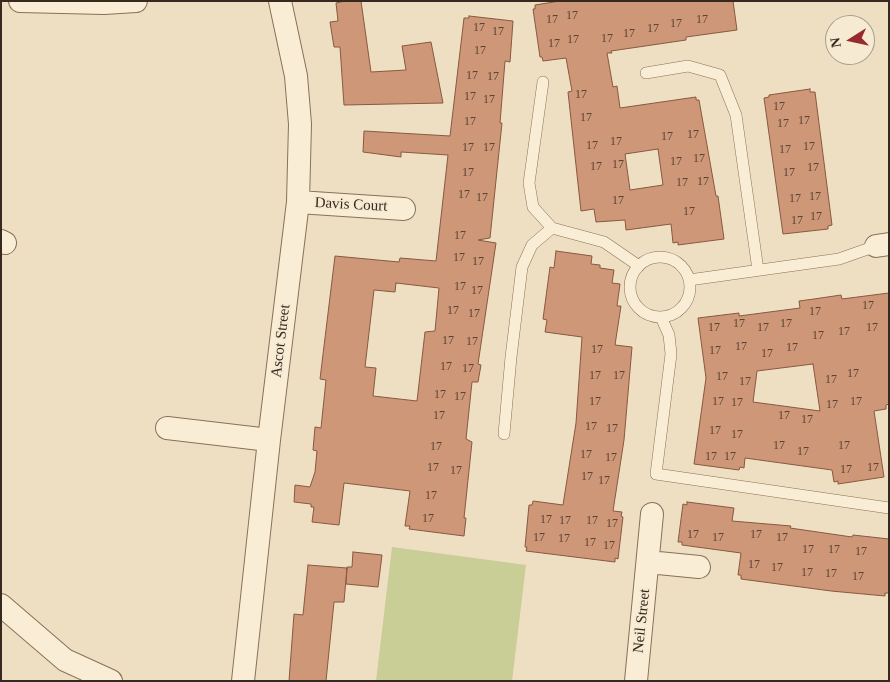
<!DOCTYPE html>
<style>
body{margin:0}
#map{position:relative;width:890px;height:682px;overflow:hidden;background:#eedfc2;font-family:Georgia,serif}
canvas{display:block}
.frame{position:absolute;inset:0;border:2px solid #38291e;pointer-events:none}
.north{position:absolute;left:825px;top:15px;width:50px;height:50px;box-sizing:border-box;background:#f6ead2;border:1px solid #aa9d8a;border-radius:50%;rotate:260deg;font-size:14px;font-weight:700;line-height:20px;text-align:center;color:#38291e}
.north::after{content:'';display:block;margin:auto;width:18px;height:22px;background:#98292f;clip-path:polygon(50% 0,100% 100%,50% 72%,0 100%)}
</style>
<div id="map">
<canvas width="890" height="682"></canvas>
<div class="frame"></div>
<div class="north">N</div>
</div>
<script>
const context = document.querySelector('canvas').getContext('2d');
context.lineJoin = 'round';
function fillPath(path, color) { context.fillStyle = color; context.fill(path, 'evenodd'); }
const poly = rows => new Path2D(rows.map(r => 'M' + r).join(''));
function stroke(path, color, width, dash) { context.strokeStyle = color; context.lineWidth = width; context.lineCap = dash ? 'butt' : 'round'; context.setLineDash(dash || []); context.stroke(path); }
function write(font, color, halo, rows, align = 'center') {
  context.font = font + ' Georgia,serif'; context.lineWidth = 4; context.setLineDash([]); context.textBaseline = 'middle'; context.strokeStyle = halo; context.fillStyle = color; for (const [text, x, y, turn = 0] of rows) {
    context.save(); context.translate(x, y); context.rotate((+turn || 0) * Math.PI / 180); context.textAlign = isNaN(turn) ? turn : align; if (halo) context.strokeText(text, 0, 0); context.fillText(text, 0, 0); context.restore();
  }
}
const green = poly([
 [392,547,526,565,512,681,376,681]
]);
const building = poly([
 [345,1,361,1,371,72,406,70,402,46,431,42,443,103,344,105,340,47,334,47,330,22,338,21,336,3,345,1],
 [560,1,733,1,737,30,686,37,686,40,611,51,612,53,607,53,613,87,617,86,620,108,696,97,696,100,699,100,716,196,718,196,724,239,678,245,678,242,673,243,671,224,626,230,625,220,596,222,594,209,581,211,568,92,572,91,566,58,543,61,542,57,540,57,533,9,535,9,535,5,560,1],
 [658,149,663,185,630,190,625,154,658,149],
 [469,16,513,21,510,62,505,61,500,123,502,123,490,238,478,240,496,243,478,364,481,365,478,382,472,382,466,439,472,442,464,518,466,518,464,536,409,529,410,526,405,526,410,491,344,483,339,525,312,522,314,507,311,507,311,504,294,502,295,485,310,487,315,472,317,451,313,450,315,427,321,428,326,380,320,379,335,256,399,262,400,258,436,261,448,155,401,152,401,157,363,152,364,131,450,136,464,18,469,18,469,16],
 [396,283,439,288,435,331,425,332,417,401,373,396,376,368,365,367,374,290,395,292,396,283],
 [810,89,810,92,815,92,832,225,828,226,828,229,783,234,764,98,769,97,769,95,810,89],
 [556,251,592,256,591,264,600,265,600,268,614,270,612,283,620,284,617,306,621,306,615,345,632,347,624,440,613,511,622,512,621,516,623,517,618,559,615,558,615,562,526,551,527,547,525,547,529,505,532,505,533,501,563,505,576,423,582,337,545,332,547,320,543,319,550,267,554,268,556,251],
 [889,293,889,404,886,405,886,409,874,411,884,477,838,484,838,481,834,482,832,470,745,458,744,468,740,467,739,470,694,464,706,378,698,318,739,313,739,316,800,308,799,301,814,299,841,295,842,299,889,293],
 [813,364,820,411,753,402,757,371,813,364],
 [687,502,734,508,732,521,791,526,790,528,852,537,853,535,889,539,889,593,885,593,885,596,831,591,741,579,741,575,738,575,741,553,682,545,682,542,678,542,683,504,687,505,687,502],
 [353,552,382,555,378,587,346,584,347,567,352,567,353,552],
 [308,565,347,568,344,602,334,602,326,681,289,681,294,614,303,615,308,565]
]);
const service = poly([
 [646,73,688,66,720,75,736,115,758,270],
 [543,82,529,183,533,207,552,228],
 '630 287a30 30 0 1 1 60 0a30 30 0 1 1-60 0Z',
 [689,280,839,259,876,246],
 [661,317,669,335,671,354,656,474,889,508],
 [504,434,511,357,522,267,532,245,552,228,604,242,639,266]
]);
const minor = poly([
 [20,1,104,3,136,1],
 [298,202,404,209],
 [1,241,5,243],
 [876,246,889,244],
 [167,428,269,440],
 [648,562,699,567],
 [1,605,65,660,111,681],
 [243,681,269,440,298,202,300,124,296,76,280,1],
 [636,681,652,514]
]);
const numberNames = [
 ["17",572,16],
 ["17",552,20],
 ["17",702,20],
 ["17",676,24],
 ["17",479,28],
 ["17",653,29],
 ["17",498,32],
 ["17",629,34],
 ["17",607,39],
 ["17",573,40],
 ["17",554,44],
 ["17",480,51],
 ["17",472,76],
 ["17",493,77],
 ["17",581,95],
 ["17",470,97],
 ["17",489,100],
 ["17",779,107],
 ["17",586,118],
 ["17",804,121],
 ["17",470,122],
 ["17",783,124],
 ["17",693,135],
 ["17",667,137],
 ["17",616,142],
 ["17",592,146],
 ["17",809,147],
 ["17",468,148],
 ["17",489,148],
 ["17",785,150],
 ["17",699,159],
 ["17",676,162],
 ["17",618,165],
 ["17",596,167],
 ["17",813,168],
 ["17",468,173],
 ["17",789,173],
 ["17",703,182],
 ["17",682,183],
 ["17",464,195],
 ["17",815,197],
 ["17",482,198],
 ["17",795,199],
 ["17",618,201],
 ["17",689,212],
 ["17",816,217],
 ["17",797,221],
 ["17",460,236],
 ["17",459,258],
 ["17",478,262],
 ["17",460,287],
 ["17",477,291],
 ["17",868,306],
 ["17",453,311],
 ["17",815,312],
 ["17",474,314],
 ["17",739,324],
 ["17",786,324],
 ["17",714,328],
 ["17",763,328],
 ["17",872,328],
 ["17",844,332],
 ["17",818,336],
 ["17",448,341],
 ["17",472,342],
 ["17",741,347],
 ["17",792,348],
 ["17",597,350],
 ["17",715,351],
 ["17",767,354],
 ["17",446,367],
 ["17",468,369],
 ["17",853,374],
 ["17",595,376],
 ["17",619,376],
 ["17",722,377],
 ["17",831,380],
 ["17",745,382],
 ["17",440,395],
 ["17",460,397],
 ["17",595,402],
 ["17",718,402],
 ["17",856,402],
 ["17",737,403],
 ["17",832,405],
 ["17",439,416],
 ["17",784,416],
 ["17",807,420],
 ["17",591,427],
 ["17",612,429],
 ["17",715,431],
 ["17",737,435],
 ["17",779,446],
 ["17",844,446],
 ["17",436,447],
 ["17",803,452],
 ["17",586,455],
 ["17",711,457],
 ["17",730,457],
 ["17",611,458],
 ["17",433,468],
 ["17",873,468],
 ["17",846,470],
 ["17",456,471],
 ["17",587,477],
 ["17",604,481],
 ["17",431,496],
 ["17",428,519],
 ["17",546,520],
 ["17",565,521],
 ["17",592,521],
 ["17",612,524],
 ["17",693,535],
 ["17",756,535],
 ["17",539,538],
 ["17",718,538],
 ["17",782,538],
 ["17",564,539],
 ["17",590,543],
 ["17",609,546],
 ["17",808,550],
 ["17",834,550],
 ["17",861,552],
 ["17",754,565],
 ["17",777,568],
 ["17",807,573],
 ["17",831,574],
 ["17",858,577]
];
const streetNames = [
 ["Davis Court",351,205,3],
 ["Ascot Street",281,341,-83],
 ["Neil Street",642,621,-84]
];
fillPath(green, '#c9cd96');
fillPath(building, '#cd9778');
stroke(building, '#88583f', 1);
stroke(service, '#897059', 12);
stroke(minor, '#897059', 24);
stroke(service, '#f9edd6', 11);
stroke(minor, '#f9edd6', 22);
write('12px', '#5d4434', null, numberNames);
write('15px', '#38291e', '#f6ead2', streetNames);
</script>
